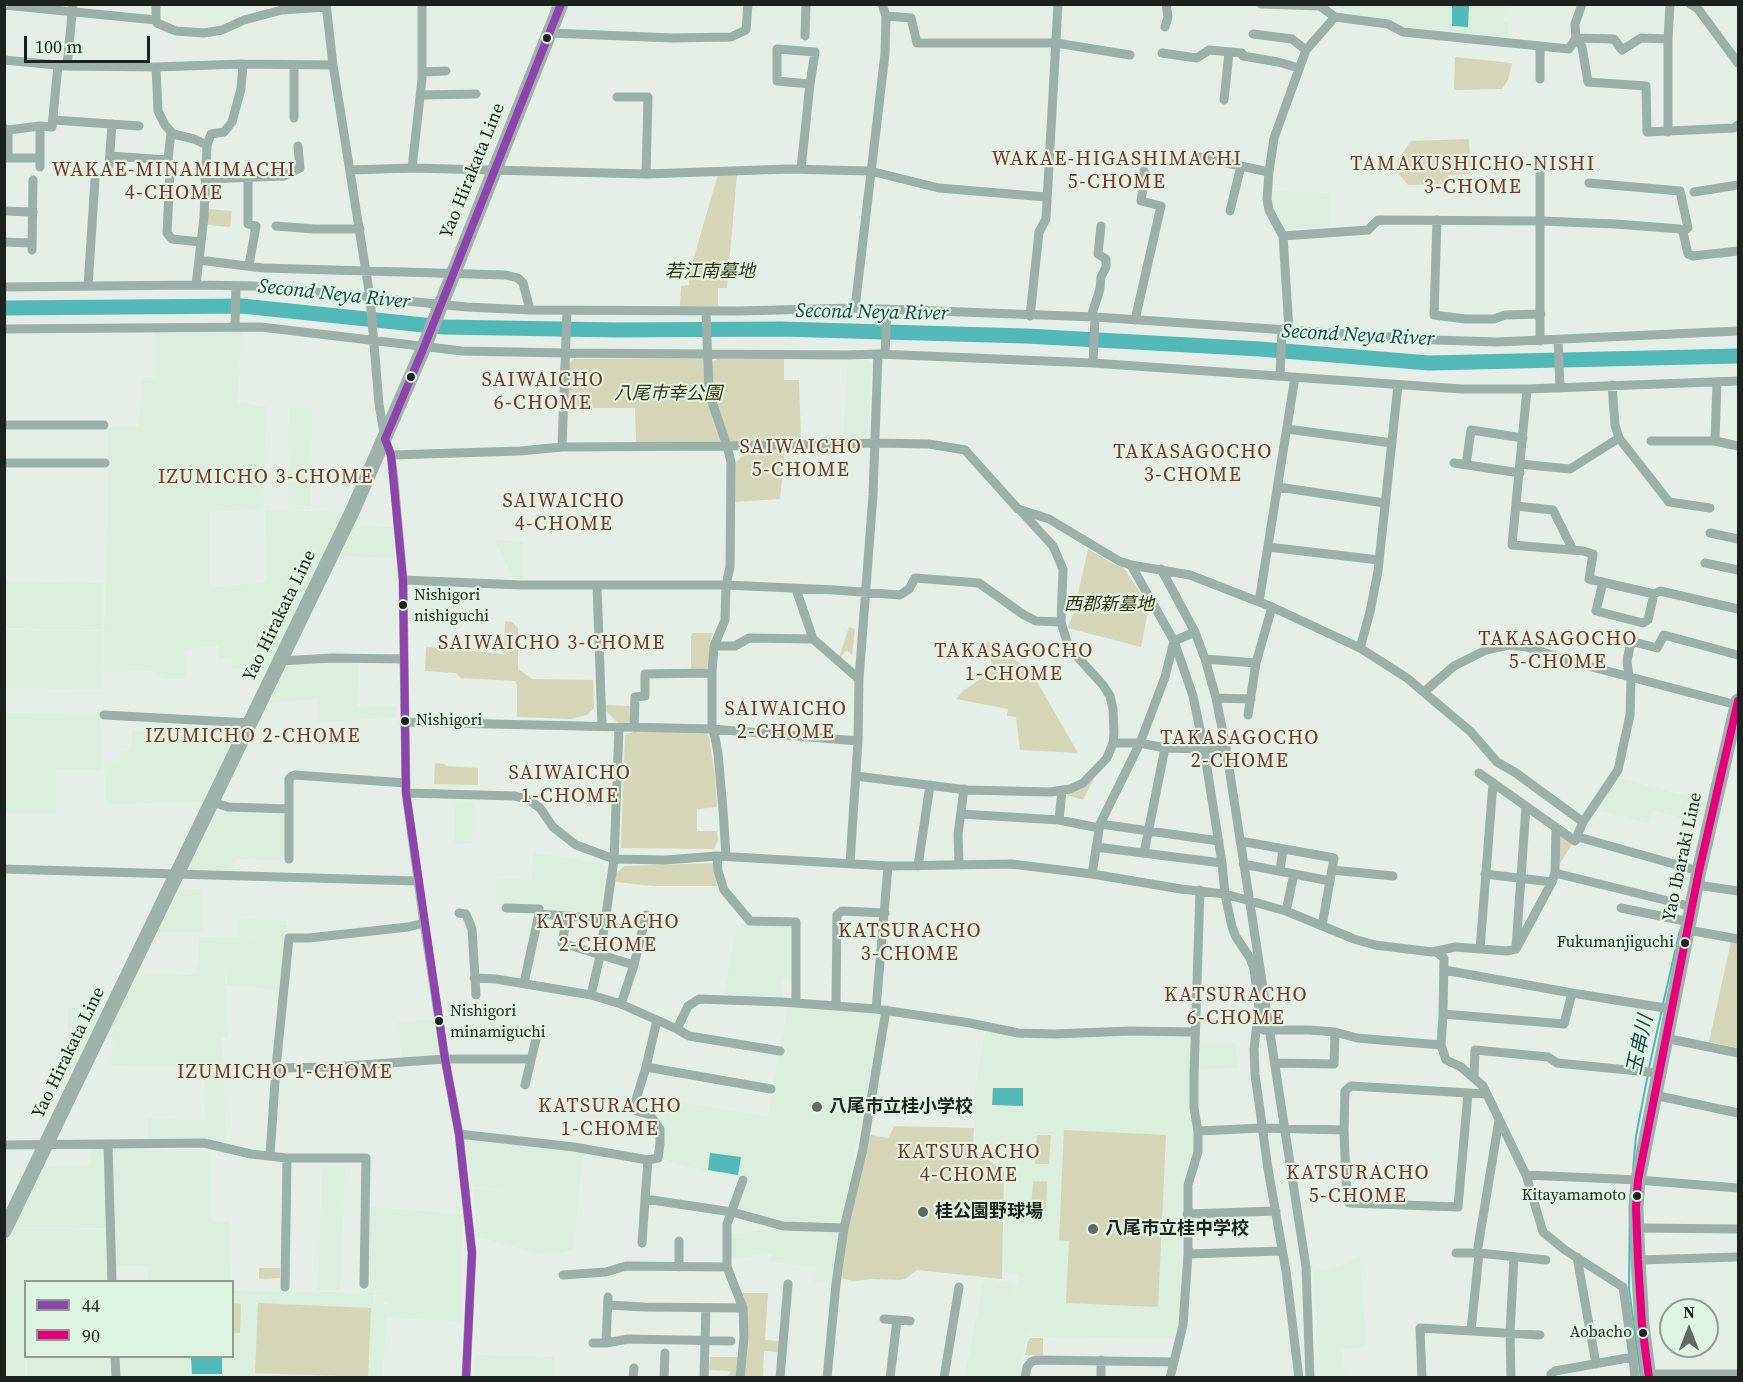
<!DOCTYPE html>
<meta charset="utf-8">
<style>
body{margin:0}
#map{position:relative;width:1743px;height:1382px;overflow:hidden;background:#e4eee6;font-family:"Source Serif 4",serif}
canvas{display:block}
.frame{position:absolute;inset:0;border:6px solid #1c221d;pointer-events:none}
.legend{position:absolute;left:24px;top:1280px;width:210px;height:78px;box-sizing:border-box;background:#dff3e2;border:2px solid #919f93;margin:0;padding:8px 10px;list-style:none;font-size:18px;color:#1c221d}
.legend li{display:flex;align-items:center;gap:12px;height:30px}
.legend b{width:30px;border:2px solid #919f93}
.north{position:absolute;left:1659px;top:1298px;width:60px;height:60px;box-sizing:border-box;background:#dff3e2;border:2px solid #919f93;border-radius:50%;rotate:0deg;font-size:16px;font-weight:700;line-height:24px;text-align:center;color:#1c221d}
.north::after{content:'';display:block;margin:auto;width:21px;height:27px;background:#626963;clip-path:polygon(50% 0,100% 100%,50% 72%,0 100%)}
.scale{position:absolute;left:24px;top:36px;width:126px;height:27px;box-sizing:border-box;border:3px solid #1c221d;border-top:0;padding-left:8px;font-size:18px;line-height:21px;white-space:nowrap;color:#1c221d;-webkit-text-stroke:4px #dff3e2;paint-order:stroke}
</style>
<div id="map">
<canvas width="1743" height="1382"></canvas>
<div class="frame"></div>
<ul class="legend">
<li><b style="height:8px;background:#8e44ad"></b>44</li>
<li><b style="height:8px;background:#e5007d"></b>90</li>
</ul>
<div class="north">N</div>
<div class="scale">100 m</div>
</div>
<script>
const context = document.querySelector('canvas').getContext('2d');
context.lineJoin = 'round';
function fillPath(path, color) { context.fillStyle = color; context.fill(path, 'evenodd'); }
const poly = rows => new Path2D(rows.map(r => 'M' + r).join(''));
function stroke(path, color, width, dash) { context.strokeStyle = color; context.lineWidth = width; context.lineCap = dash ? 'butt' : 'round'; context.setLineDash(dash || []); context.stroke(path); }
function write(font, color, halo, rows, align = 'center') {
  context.font = font + ' "Source Serif 4","Noto Sans JP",serif'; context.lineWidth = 4.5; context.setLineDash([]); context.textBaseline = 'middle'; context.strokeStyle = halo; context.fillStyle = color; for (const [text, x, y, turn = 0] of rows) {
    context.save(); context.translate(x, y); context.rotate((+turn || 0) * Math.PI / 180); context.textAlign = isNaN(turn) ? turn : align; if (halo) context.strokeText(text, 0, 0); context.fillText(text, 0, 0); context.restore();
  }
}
const built = poly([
 [1341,4,1505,5,1504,22,1508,23,1508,37,1411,28,1386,18,1352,14,1341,10],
 [1272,191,1330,193,1330,226,1282,229,1271,202],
 [175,332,241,332,238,402,266,407,263,509,209,512,209,588,267,582,265,510,342,512,343,514,270,668,252,667,232,669,232,658,219,659,218,646,187,649,187,679,163,679,152,671,103,672,108,510,108,427,139,427,142,377,155,377,155,333,174,333,175,335],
 [848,360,869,360,872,363,867,436,862,440,843,440],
 [289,408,312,408,311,506,288,505],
 [354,526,393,527,395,558,340,556],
 [495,540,523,542,523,578,513,577],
 [5,581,102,583,101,630,5,628],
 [5,630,102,631,102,689,5,688,5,648,11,647,5,647],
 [359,661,358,706,397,707,396,717,317,723,317,699,269,703,287,664],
 [5,713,100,714,102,770,56,770,56,813,5,813],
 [132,731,228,736,228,745,232,747,205,802,106,804,104,762,120,762,120,751,131,751],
 [1616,777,1709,802,1705,826,1654,810,1650,824,1594,809],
 [455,802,473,803,472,843,455,844],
 [217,812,286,815,287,860,235,859,235,872,190,871,189,867],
 [533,853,602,863,606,868,599,916,543,911,542,907,496,905,496,879,532,880],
 [202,889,203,932,157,932,179,890],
 [238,919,287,921,286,938,280,990,227,985,224,961,228,1037,222,1038,226,1143,148,1139,148,1119,205,1120,204,1067,111,1066,113,1037,106,1037,137,974,196,975,197,961,199,961,199,937,258,938,237,936],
 [747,923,794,925,793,978,782,979,782,998,724,994,737,926],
 [788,1006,881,1013,841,1225,784,1223,738,1210,746,1178,703,1171,661,1159,664,1144,664,1126,657,1116,660,1099,768,1117],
 [68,1008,104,1010,76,1067,68,1068],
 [435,1020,441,1054,439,1057,402,1060,399,1021],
 [985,1031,1018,1037,1191,1036,1189,1109,1194,1132,1194,1152,1191,1167,1183,1184,1178,1324,1173,1339,1030,1337,1031,1327,1026,1342,1019,1377,964,1378,984,1279,1016,1283,1012,1309,1019,1274,1004,1273,1006,1170,975,1147,975,1090],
 [1200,1042,1236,1042,1237,1068,1202,1069,1200,1068],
 [464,1138,583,1153,573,1249,559,1254,540,1254,477,1237,476,1215,472,1188,530,1194,473,1187],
 [91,1148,107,1148,109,1228,14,1227,44,1166,90,1165],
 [112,1149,210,1152,211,1221,229,1221,231,1281,148,1281,148,1266,113,1266],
 [322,1167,345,1167,340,1290,318,1290],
 [370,1207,463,1214,461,1321,388,1318,389,1303,375,1301,376,1291,448,1292,367,1290],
 [782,1228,839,1232,833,1284,815,1283,816,1267,770,1262,773,1253,731,1259,730,1234],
 [14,1229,108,1230,110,1281,26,1282,26,1377,5,1377,4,1247],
 [1360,1256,1366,1347,1342,1349,1345,1377,1321,1377,1313,1272,1340,1266],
 [233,1291,374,1293,373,1303,388,1304,382,1377,118,1377,117,1357,232,1356],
 [475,1355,554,1357,555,1377,474,1377],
 [27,1357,113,1357,113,1377,27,1378]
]);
const green = poly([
 [1455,57,1512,63,1508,80,1502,89,1454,90],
 [1469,139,1471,174,1448,175,1448,184,1408,185,1398,173,1397,161,1411,141],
 [718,174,737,174,727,288,718,288,718,306,680,306,681,286,689,285,690,271],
 [209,209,232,211,230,227,207,225],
 [703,358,705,393,721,440,718,443,636,442,635,408,567,408,569,364,574,359],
 [717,359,784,359,784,380,799,380,801,440,736,444,727,440,712,391,710,364],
 [785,449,780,499,735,502,735,463,747,452],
 [1088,549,1111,563,1123,567,1149,606,1141,647,1068,628,1074,611],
 [505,621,512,622,518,628,518,669,532,679,593,680,594,708,587,715,571,719,517,717,517,685,515,681,461,678,456,673,425,671,426,647,504,654],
 [849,627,855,629,852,655,847,650,840,658,839,658],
 [693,633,713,633,710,640,709,666,705,670,691,670,691,636],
 [988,641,1002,649,1032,673,1078,753,1020,750,1016,717,1007,716,1008,709,956,699,964,690,995,669,984,647],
 [606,705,632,706,632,717,629,723,618,723,606,711],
 [634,732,706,732,709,738,715,776,717,807,697,809,697,831,717,831,718,840,714,849,621,848,625,735],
 [435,763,445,764,446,766,478,768,478,785,434,784],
 [1090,779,1093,780,1083,800,1066,795],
 [1558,834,1573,843,1557,868],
 [715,863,717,886,653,886,616,882,616,874,624,866],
 [1731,941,1738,942,1738,1048,1709,1042],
 [894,1126,974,1128,973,1148,1004,1172,1002,1279,917,1270,905,1279,899,1280,872,1279,852,1281,842,1278,846,1236,870,1135,889,1138],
 [1064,1130,1166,1135,1158,1307,1066,1303,1069,1241,1059,1240],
 [1037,1135,1051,1135,1049,1164,1035,1164],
 [1033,1181,1047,1182,1046,1211,1031,1211],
 [259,1268,280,1268,280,1278,259,1279],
 [742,1293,768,1293,765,1340,779,1341,778,1352,764,1351,763,1377,727,1377,731,1371,709,1370,710,1357,738,1357,736,1365,739,1361,745,1302],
 [233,1303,241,1304,240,1333,233,1333],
 [258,1303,371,1308,368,1377,255,1373],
 [1030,1338,1043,1338,1043,1355,1025,1355,1028,1341]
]);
const water = poly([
 [1452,5,1469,5,1468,27,1452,26],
 [993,1088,1023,1088,1023,1106,992,1105],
 [710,1153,741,1157,738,1175,708,1170],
 [191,1357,222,1357,222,1374,192,1374]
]);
const stream = poly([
 [1663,1004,1680,930],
 [1649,1068,1662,1009],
 [1633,1169,1636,1136,1648,1074],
 [1630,1195,1629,1289,1641,1378]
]);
const river = poly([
 [4,308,242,306,443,327,617,330,780,329,1026,336,1260,349,1429,363,1738,356]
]);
const street = poly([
 [326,4,333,65,370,297,379,404,385,439,391,455,394,480,403,580,406,793,423,916,445,1059,459,1134,472,1253,466,1378],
 [1261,4,1320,6,1335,17],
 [1690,4,1698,9,1738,63],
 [4,5,156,20,157,23,176,31,204,33,222,30,244,20,282,10,326,7],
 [886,16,911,18,917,43,1056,43,1130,55],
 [156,20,156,4],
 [1165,27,1168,17,1166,4],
 [550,33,673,38,731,37,746,30,748,4],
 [1253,34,1292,39,1306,50],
 [805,36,806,4],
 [1576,38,1582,47,1588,82,1646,86,1647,132,1734,128,1738,125],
 [1576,38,1614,39,1622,50,1641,38,1668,39],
 [1162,53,1197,58,1209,50,1242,53,1243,56,1278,62,1299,68],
 [4,60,67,66,156,67,243,64,333,65],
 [67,66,73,4],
 [156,67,158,111,165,125,173,134,194,139,207,145,204,217,196,285],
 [422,72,446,71],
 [1540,79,1540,47],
 [420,95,476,94],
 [617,97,648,97,646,174],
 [1224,100,1229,53],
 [294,118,294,65],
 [54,120,139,126],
 [40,126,40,167],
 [4,128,8,130,40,126,52,127,58,65],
 [1668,132,1668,39,1670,4],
 [207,145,211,134,224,132,232,122,241,89,243,64],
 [110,156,168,160,173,168,170,173,167,233,172,239,201,242],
 [1198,157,1269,172],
 [4,158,40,158],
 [8,158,8,130],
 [168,160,171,132],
 [109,165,112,124],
 [412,168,422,79,422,4],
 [801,169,810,84,815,52,777,49,777,81,810,84],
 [1540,169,1540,341],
 [350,170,412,168,646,174,788,169,870,171,939,188,1046,197],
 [248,176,248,224,256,226,249,265],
 [205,179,284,176,300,168,298,146],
 [1589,183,1680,191,1688,228,1683,232],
 [1694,192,1738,185],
 [4,211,33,212],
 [1230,211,1241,166],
 [1437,220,1434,315,1465,319,1494,319,1505,315,1541,314],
 [276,226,314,229,360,229],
 [1283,236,1368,230,1378,220,1540,221,1616,224,1680,229,1683,232,1688,254,1693,256,1738,251],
 [4,242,32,243],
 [32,250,33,180],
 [199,260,263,268,506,275,518,278,523,283,530,310],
 [88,286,95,180],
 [4,287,196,285,254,286,467,307,530,310,738,311,855,308,1095,317,1436,340,1497,342,1738,331],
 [855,308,885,54,886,16,882,4],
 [706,311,709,393,727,446,731,462,730,567,726,585,725,620,714,646,712,673,712,729,715,737,718,754,723,810,726,856],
 [1030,316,1039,232,1046,219,1058,4],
 [1091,317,1100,289,1101,277,1106,267,1106,259,1098,254,1101,226],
 [1135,320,1161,206,1141,201,1144,182,1144,171],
 [235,327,236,286],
 [4,329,261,327,462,351,565,353,847,355,878,354],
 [1289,330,1283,236,1269,210,1267,199,1269,172,1274,138,1306,50,1335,17,1388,24,1403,32,1569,49,1576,38,1575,24,1582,4],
 [1558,340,1560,388],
 [885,354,887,309],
 [1093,363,1095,317],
 [1280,375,1282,330],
 [1612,385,1615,425,1619,438,1669,502,1710,508],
 [1527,389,1512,545,1583,551,1593,554,1589,579,1654,594,1660,591,1738,609],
 [4,425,104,425],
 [1287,429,1392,443],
 [1651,441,1715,441,1717,382],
 [1715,441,1738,446],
 [562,447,567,311],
 [391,455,520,451,562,447,727,446,876,443,929,444,965,450,1018,509,1049,519,1119,561,1131,565,1190,575,1272,607,1360,648,1407,678,1471,732,1497,762,1516,773,1583,822],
 [4,463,105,463],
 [1454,463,1520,473],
 [1520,464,1570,469,1619,438],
 [1466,465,1471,430,1523,438],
 [1278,487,1385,503],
 [1516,506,1553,510,1573,550],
 [1020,510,1053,546,1063,569,1061,622],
 [1710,533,1738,539],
 [1268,547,1379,560],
 [1705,563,1738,570],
 [1131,565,1174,641,1193,696,1204,749,1222,863,1225,894,1232,927,1236,937,1250,958,1254,969,1259,1007,1254,1049,1255,1074,1268,1169,1286,1271,1299,1378],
 [1161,569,1195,632,1205,659,1216,698,1226,748,1306,1267,1310,1378],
 [403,580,521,585,726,585,835,590,900,595,909,589,915,578,979,583,1024,615,1036,621,1061,622,1067,642,1072,651,1103,685,1110,696,1113,709,1114,733,1113,743,1107,758,1083,783,1070,789,1050,792,967,790,856,776],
 [1603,582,1596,611,1643,623,1648,620,1654,594],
 [597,585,602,726],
 [796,589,813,639,859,679],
 [1259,602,1295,377],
 [714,646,735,646,749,638,813,639],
 [1360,648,1370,612,1378,571,1398,385],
 [1205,659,1256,663],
 [280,661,332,658,404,659],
 [1629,677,1627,661,1630,646,1634,642,1657,648,1664,635,1738,655],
 [1424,692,1454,666,1486,650,1509,645,1527,647,1573,662,1737,705],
 [1216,698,1251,699],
 [104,715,250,723],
 [1248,715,1256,663,1272,607],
 [404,722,712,729,858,741],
 [634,728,635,697,645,696,645,674,712,673],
 [1113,743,1140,743,1165,748,1204,749,1226,748],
 [1479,773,1575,841,1583,822,1618,770,1630,715,1631,678],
 [406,793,515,796,529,800,540,808,553,827,576,845,614,859,665,860,717,856,888,866,1012,864,1092,874,1181,889,1225,894,1286,911,1354,939,1375,945,1432,952,1455,947,1507,951,1516,949,1552,882,1555,873,1556,828],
 [212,802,228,807,289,809],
 [961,814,1059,820,1099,828],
 [1059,820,1062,790],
 [1100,824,1219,841],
 [1578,837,1699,871],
 [1240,841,1334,858,1322,926],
 [1096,847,1222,863],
 [1144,853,1165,748],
 [717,856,718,871,724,890,750,921,796,922,796,1003],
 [289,859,289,779,292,776,295,775,406,783],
 [850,863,858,741,859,679,873,495,878,354,1093,363,1462,389,1527,389,1738,381],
 [1243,864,1330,881],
 [959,865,958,834,964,789],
 [918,866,930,785],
 [4,869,417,881],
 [1332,870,1393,876],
 [1280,871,1283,849],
 [1555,873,1693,907],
 [1092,874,1100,824,1140,743,1165,677,1174,641,1195,632],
 [1485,874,1552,882],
 [1697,885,1738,891],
 [506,908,539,909,539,914,567,916],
 [1621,908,1690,922],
 [1286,911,1294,874],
 [459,913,466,914,472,929,476,995],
 [605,919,567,916,562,943,634,965],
 [1688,930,1738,939],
 [1516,947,1526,807],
 [1480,949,1493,783],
 [1436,952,1444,958,1443,1014,1441,1045,1446,1060,1461,1067,1483,1086,1526,1175,1543,1232,1565,1250,1623,1287,1633,1357,1555,1371,1551,1374,1551,1378],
 [1444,970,1572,993,1671,1009],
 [474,978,496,979,591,995,621,1004,677,1029,688,1006,699,999,782,1002,876,1009,970,1023,1018,1033,1054,1034,1130,1031,1195,1032],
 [524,983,539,914],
 [591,995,600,956,614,859,619,728],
 [621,1004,634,965,646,915],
 [836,1006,837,915,842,911,885,913],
 [876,1009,888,866],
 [1443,1014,1564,1024,1572,993],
 [677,1029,689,1036,780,1051],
 [1264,1030,1309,1030,1335,1032,1357,1038,1441,1045],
 [1665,1038,1738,1053],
 [1275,1063,1334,1064,1335,1032],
 [646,1067,771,1089],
 [276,1068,333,1067,445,1059,531,1059],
 [1474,1076,1475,1050,1548,1057,1557,1063,1658,1073],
 [525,1085,538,1031],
 [1654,1095,1738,1113],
 [1344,1130,1346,1181,1349,1203,1458,1207,1468,1093],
 [1198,1131,1262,1128,1344,1130,1345,1091,1351,1086,1486,1094],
 [459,1134,574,1147,648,1160,645,1199,732,1212,783,1226,844,1228],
 [108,1144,112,1282],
 [4,1145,204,1143,251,1154,287,1158,366,1158,364,1284],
 [270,1155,276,1068,289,938,309,938,408,927,424,923],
 [648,1160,658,1158,660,1144,660,1129,650,1115,637,1111,634,1106,646,1067,657,1020],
 [1526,1175,1638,1180,1738,1188],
 [1187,1214,1276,1211],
 [1637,1228,1738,1229],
 [679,1241,679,1267],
 [642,1243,645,1199],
 [1478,1247,1499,1120],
 [1456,1253,1479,1253,1546,1260],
 [1188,1254,1282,1251],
 [1577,1257,1596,1364],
 [1638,1260,1738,1257],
 [563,1275,606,1272,626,1266,727,1267],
 [285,1287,287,1158],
 [608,1305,644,1307,743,1308],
 [884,1319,910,1321],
 [1471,1331,1479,1253],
 [593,1343,606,1343,628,1339,731,1341],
 [606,1343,608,1297],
 [115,1356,116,1378],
 [1633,1357,1635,1378],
 [1101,1360,1101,1378],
 [1648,1374,1738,1374],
 [633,1378,634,1368],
 [664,1378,665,1353],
 [704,1378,706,1308],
 [740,1378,744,1337,743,1308,727,1267,727,1224,743,1180],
 [780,1378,788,1284],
 [827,1378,836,1284,844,1228,863,1149,886,1010],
 [890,1378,897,1320],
 [944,1378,959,1287],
 [1025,1378,1027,1367,1031,1362,1036,1360,1173,1362],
 [1170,1378,1183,1325,1188,1254,1188,1185,1198,1152,1198,1131,1194,1108,1194,1075,1200,890],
 [1422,1378,1420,1328,1540,1335],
 [1511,1378,1510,1333,1514,1257]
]);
const primary = poly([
 [4,1231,353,510,424,347,561,4],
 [1649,1378,1642,1325,1638,1260,1636,1208,1638,1180,1699,871,1738,701]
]);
const bus1 = poly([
 [385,439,391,455,403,580,406,793,445,1059,459,1134,472,1253,466,1378],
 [385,439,424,347,561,4]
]);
const bus2 = poly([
 [1649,1378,1642,1325,1638,1260,1636,1208,1638,1180,1699,871,1738,701]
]);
const markers = [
 [547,38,5,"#1c221d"],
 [411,377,5,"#1c221d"],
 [403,605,5,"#1c221d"],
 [405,721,5,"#1c221d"],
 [1685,943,5,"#1c221d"],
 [439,1021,5,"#1c221d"],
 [817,1107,6,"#626963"],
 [1637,1196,5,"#1c221d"],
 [923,1212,6,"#626963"],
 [1093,1229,6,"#626963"],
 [1643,1333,5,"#1c221d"]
];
const busNames = [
 ["Nishigori",414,596],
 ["nishiguchi",414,617],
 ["Nishigori",416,721],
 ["Fukumanjiguchi",1674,943,"right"],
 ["Nishigori",450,1012],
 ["minamiguchi",450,1033],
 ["Kitayamamoto",1626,1196,"right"],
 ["Aobacho",1632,1333,"right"]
];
const streetNames = [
 ["Yao Hirakata Line",473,171,-68],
 ["Yao Hirakata Line",280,616,-64],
 ["Yao Ibaraki Line",1683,857,-78],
 ["Yao Hirakata Line",69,1053,-64]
];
const parkNames = [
 ["若江南墓地",710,272],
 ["八尾市幸公園",668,394],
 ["西郡新墓地",1109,605]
];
const poiNames = [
 ["八尾市立桂小学校",829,1107],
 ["桂公園野球場",935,1212],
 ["八尾市立桂中学校",1105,1229]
];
const neighbourhoodNames = [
 ["WAKAE-HIGASHIMACHI",1117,160],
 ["5-CHOME",1117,183],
 ["TAMAKUSHICHO-NISHI",1473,165],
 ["3-CHOME",1473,188],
 ["WAKAE-MINAMIMACHI",174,171],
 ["4-CHOME",174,194],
 ["SAIWAICHO",543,381],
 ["6-CHOME",543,404],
 ["SAIWAICHO",801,448],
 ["5-CHOME",801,471],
 ["TAKASAGOCHO",1193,453],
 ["3-CHOME",1193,476],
 ["IZUMICHO 3-CHOME",266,478],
 ["SAIWAICHO",564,502],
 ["4-CHOME",564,525],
 ["TAKASAGOCHO",1558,640],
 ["5-CHOME",1558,663],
 ["SAIWAICHO 3-CHOME",552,644],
 ["TAKASAGOCHO",1014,652],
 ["1-CHOME",1014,675],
 ["SAIWAICHO",786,710],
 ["2-CHOME",786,733],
 ["IZUMICHO 2-CHOME",253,737],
 ["TAKASAGOCHO",1240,739],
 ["2-CHOME",1240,762],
 ["SAIWAICHO",570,774],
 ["1-CHOME",570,797],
 ["KATSURACHO",608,923],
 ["2-CHOME",608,946],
 ["KATSURACHO",910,932],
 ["3-CHOME",910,955],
 ["KATSURACHO",1236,996],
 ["6-CHOME",1236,1019],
 ["IZUMICHO 1-CHOME",285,1073],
 ["KATSURACHO",610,1107],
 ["1-CHOME",610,1130],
 ["KATSURACHO",969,1153],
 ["4-CHOME",969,1176],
 ["KATSURACHO",1358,1174],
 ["5-CHOME",1358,1197]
];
const waterNames = [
 ["Second Neya River",334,295,6],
 ["Second Neya River",872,313,1],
 ["Second Neya River",1358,336,3],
 ["玉串川",1641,1045,-78]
];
fillPath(built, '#dbeddd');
fillPath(green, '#d5d6b8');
fillPath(water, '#53b9b8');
stroke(stream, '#53b9b8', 2);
stroke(river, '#53b9b8', 15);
stroke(street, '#9cafa8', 9);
stroke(primary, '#9fb2aa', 15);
stroke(bus1, '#8e44ad', 8);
stroke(bus2, '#e5007d', 8);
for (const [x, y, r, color] of markers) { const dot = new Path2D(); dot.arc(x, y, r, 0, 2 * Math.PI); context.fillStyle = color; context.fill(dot); stroke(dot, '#dff3e2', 2); }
write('16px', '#1c221d', '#dff3e2', busNames, 'left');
write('18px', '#1c221d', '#dff3e2', streetNames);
write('italic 18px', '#342f09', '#dff3e2', parkNames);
write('bold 18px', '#1c221d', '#dff3e2', poiNames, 'left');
context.letterSpacing = '1.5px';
write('20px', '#7a342b', '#dff3e2', neighbourhoodNames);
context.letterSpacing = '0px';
write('italic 20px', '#0f4647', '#dff3e2', waterNames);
</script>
